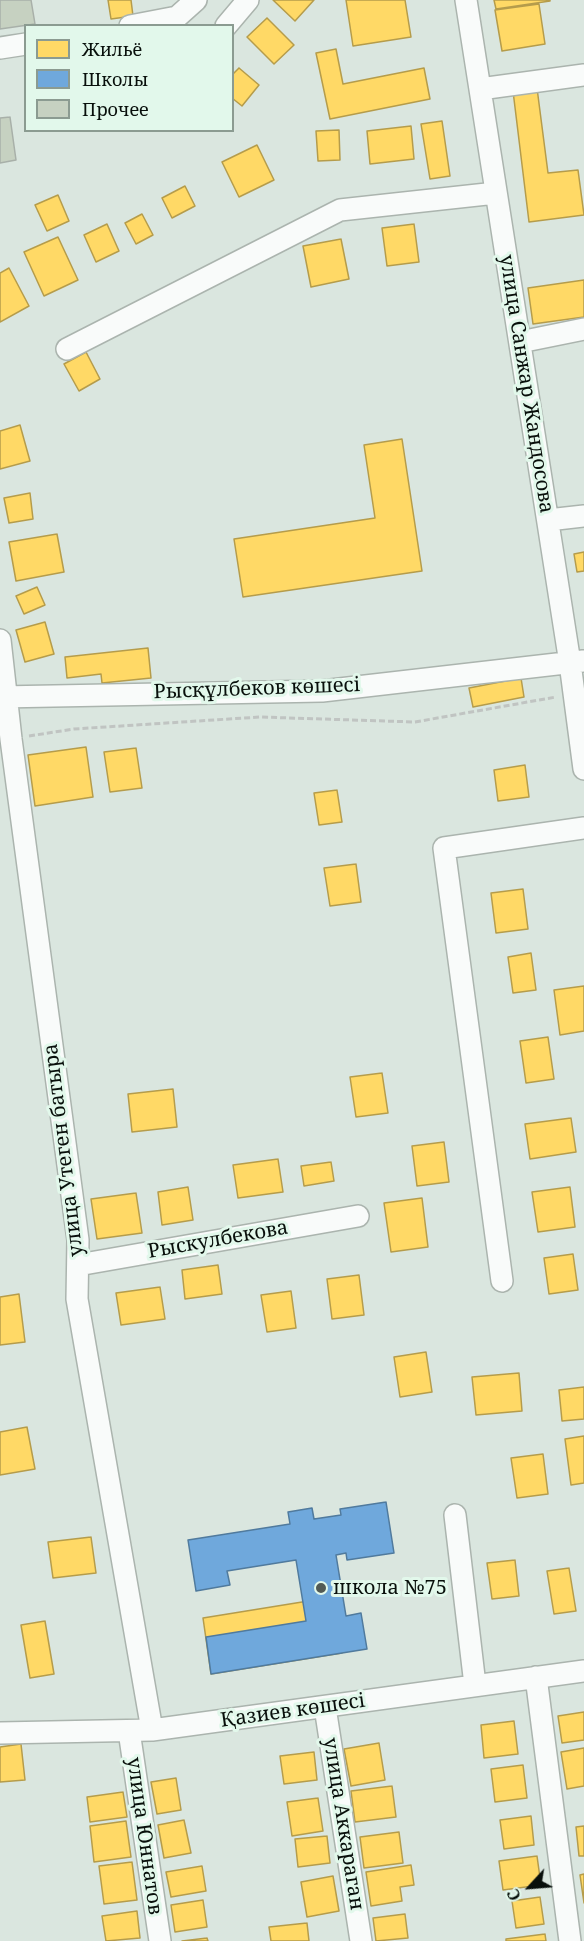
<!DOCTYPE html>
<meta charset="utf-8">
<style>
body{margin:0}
#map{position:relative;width:584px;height:1941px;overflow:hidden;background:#dae6df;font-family:"Noto Serif",serif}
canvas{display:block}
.legend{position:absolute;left:24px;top:24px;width:210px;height:108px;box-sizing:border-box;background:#e2f8eb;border:2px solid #8b9b91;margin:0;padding:8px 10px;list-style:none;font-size:18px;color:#080f0b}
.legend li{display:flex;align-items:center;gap:12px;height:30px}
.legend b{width:30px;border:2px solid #8b9b91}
.north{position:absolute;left:500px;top:1857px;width:60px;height:60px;-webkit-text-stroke:4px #e2f8eb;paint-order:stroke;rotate:244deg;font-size:16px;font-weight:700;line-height:24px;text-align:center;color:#080f0b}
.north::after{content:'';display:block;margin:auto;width:21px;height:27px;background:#080f0b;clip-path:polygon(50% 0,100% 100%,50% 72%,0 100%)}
</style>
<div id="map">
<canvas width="584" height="1941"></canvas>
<ul class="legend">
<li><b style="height:16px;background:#ffd966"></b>Жильё</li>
<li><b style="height:16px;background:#6fa8dc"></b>Школы</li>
<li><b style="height:16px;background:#c6d1c1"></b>Прочее</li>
</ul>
<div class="north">С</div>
</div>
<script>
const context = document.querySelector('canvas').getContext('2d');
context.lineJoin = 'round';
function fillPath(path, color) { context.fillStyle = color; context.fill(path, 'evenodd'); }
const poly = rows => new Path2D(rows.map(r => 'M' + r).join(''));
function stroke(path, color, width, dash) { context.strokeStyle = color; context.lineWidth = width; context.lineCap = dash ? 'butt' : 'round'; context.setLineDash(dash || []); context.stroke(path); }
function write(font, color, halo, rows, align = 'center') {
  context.font = font + ' "Noto Serif",serif'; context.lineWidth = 6; context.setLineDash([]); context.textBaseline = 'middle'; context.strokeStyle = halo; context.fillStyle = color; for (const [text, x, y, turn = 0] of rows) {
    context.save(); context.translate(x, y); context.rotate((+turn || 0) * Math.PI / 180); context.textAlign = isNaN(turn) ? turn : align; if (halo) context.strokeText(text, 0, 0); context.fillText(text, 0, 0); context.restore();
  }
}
const homes = poly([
 [108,0,131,0,133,16,111,19,108,0],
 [273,0,314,0,295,21,273,0],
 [346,0,405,0,411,37,353,46,346,0],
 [494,0,550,0,550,1,496,9,494,0],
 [539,4,545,44,502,51,495,10,539,4],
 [267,18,294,45,274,64,247,37,267,18],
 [336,49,343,84,424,68,430,99,330,119,316,53,336,49],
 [239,68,259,85,242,106,232,98,232,75,239,68],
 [537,88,548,173,578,170,584,215,529,222,513,91,537,88],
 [442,121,450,176,430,179,421,124,442,121],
 [411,126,414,159,370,164,367,131,411,126],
 [339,130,340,160,318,161,316,131,339,130],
 [257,145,274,180,239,197,222,162,257,145],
 [185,186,195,206,172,218,162,198,185,186],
 [58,195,69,221,47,231,35,205,58,195],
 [142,214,153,235,136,244,125,223,142,214],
 [107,224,119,251,96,262,84,235,107,224],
 [414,224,419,262,387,266,382,228,414,224],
 [58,237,78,280,44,296,24,252,58,237],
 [341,239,349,279,311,287,303,246,341,239],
 [9,268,29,306,0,322,0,273,9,268],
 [584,280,584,317,533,324,528,288,584,280],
 [86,352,100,379,79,391,64,364,86,352],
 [20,425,30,461,0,469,0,431,20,425],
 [402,439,422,571,243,597,234,539,375,518,364,445,402,439],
 [30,493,33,519,9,523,4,498,30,493],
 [57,534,64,572,16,581,9,542,57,534],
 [584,552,584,571,577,572,574,554,584,552],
 [37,587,45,605,24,614,16,596,37,587],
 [45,622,54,654,25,662,16,630,45,622],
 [148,648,151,678,102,683,101,674,67,678,65,657,148,648],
 [521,678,524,697,473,707,469,688,521,678],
 [86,747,93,797,35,806,28,755,86,747],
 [136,748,142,788,110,792,104,752,136,748],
 [525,765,529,797,498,801,494,770,525,765],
 [337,790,342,822,319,825,314,793,337,790],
 [356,864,361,902,330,906,324,868,356,864],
 [523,889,528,929,496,933,491,893,523,889],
 [531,953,536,990,513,993,508,957,531,953],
 [584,986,584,1031,560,1035,554,990,584,986],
 [548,1037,554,1079,526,1083,520,1041,548,1037],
 [382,1073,388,1113,356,1117,350,1077,382,1073],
 [173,1089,177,1127,132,1132,128,1094,173,1089],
 [571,1118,576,1152,530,1159,525,1124,571,1118],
 [444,1142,449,1182,417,1186,412,1146,444,1142],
 [278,1159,283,1192,238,1198,233,1165,278,1159],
 [331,1162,334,1181,304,1186,301,1166,331,1162],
 [188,1187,193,1220,162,1225,158,1192,188,1187],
 [570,1187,575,1227,538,1232,532,1192,570,1187],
 [136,1193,142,1233,97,1239,91,1199,136,1193],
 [422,1198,428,1247,391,1252,384,1203,422,1198],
 [573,1254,578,1290,549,1294,544,1258,573,1254],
 [218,1265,222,1294,185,1299,182,1270,218,1265],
 [359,1275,364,1315,332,1319,327,1279,359,1275],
 [160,1287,165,1319,121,1325,116,1293,160,1287],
 [291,1291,296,1328,267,1332,261,1295,291,1291],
 [19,1294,25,1342,0,1345,0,1297,19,1294],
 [426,1352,432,1392,400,1397,394,1357,426,1352],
 [519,1373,522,1411,476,1415,472,1377,519,1373],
 [584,1387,584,1419,562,1421,559,1390,584,1387],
 [27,1427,35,1469,0,1475,0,1432,27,1427],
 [584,1436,584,1483,571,1485,565,1439,584,1436],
 [543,1454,548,1494,517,1498,511,1458,543,1454],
 [91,1537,96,1573,53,1578,48,1542,91,1537],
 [515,1560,519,1596,492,1599,487,1563,515,1560],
 [569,1568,576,1611,554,1614,547,1571,569,1568],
 [333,1597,342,1653,211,1674,203,1618,333,1597],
 [45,1621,54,1674,30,1678,21,1625,45,1621],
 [584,1712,584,1740,562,1743,558,1716,584,1712],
 [514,1721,518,1754,484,1758,481,1725,514,1721],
 [379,1743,385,1780,351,1786,344,1749,379,1743],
 [21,1744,25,1780,0,1782,0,1747,21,1744],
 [584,1748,584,1786,567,1789,561,1752,584,1748],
 [314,1752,317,1780,284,1784,280,1756,314,1752],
 [523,1765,527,1798,495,1802,491,1769,523,1765],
 [176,1778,181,1810,157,1814,151,1782,176,1778],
 [392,1786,396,1817,355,1822,351,1791,392,1786],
 [123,1792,127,1817,90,1822,87,1797,123,1792],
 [318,1798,323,1831,292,1836,287,1802,318,1798],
 [531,1816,534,1845,504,1849,500,1820,531,1816],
 [184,1820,191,1853,164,1858,158,1825,184,1820],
 [126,1821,131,1857,94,1862,90,1826,126,1821],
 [584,1826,584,1856,579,1856,576,1827,584,1826],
 [399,1832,403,1863,364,1868,360,1837,399,1832],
 [327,1836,330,1863,298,1867,295,1839,327,1836],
 [537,1856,541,1885,503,1890,499,1861,537,1856],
 [132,1862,137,1900,104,1904,99,1866,132,1862],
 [411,1865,414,1885,400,1887,402,1901,371,1906,366,1872,411,1865],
 [202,1866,206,1891,171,1897,166,1872,202,1866],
 [584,1874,584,1903,580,1875,584,1874],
 [333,1876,339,1911,307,1917,301,1882,333,1876],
 [540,1897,544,1924,516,1928,512,1901,540,1897],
 [203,1900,207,1927,175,1932,171,1905,203,1900],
 [137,1911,140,1938,106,1941,102,1916,137,1911],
 [405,1914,408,1938,376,1941,373,1918,405,1914],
 [307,1923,309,1941,271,1941,269,1927,307,1923],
 [545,1934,546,1941,506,1941,506,1939,545,1934],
 [207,1938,208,1941,182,1941,207,1938]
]);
const schools = poly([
 [386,1502,394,1553,347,1560,346,1553,336,1555,346,1616,361,1613,367,1649,211,1674,206,1637,306,1621,296,1560,227,1571,230,1585,196,1591,188,1540,290,1524,288,1512,312,1508,314,1519,341,1515,340,1509,386,1502]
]);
const building = poly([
 [0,0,31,0,35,24,0,29,0,0],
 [10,117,16,160,0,163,0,118,10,117]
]);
const path = poly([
 [29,736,74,729,260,717,415,722,556,697]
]);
const minor = poly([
 [466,0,570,663,584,769],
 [130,26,177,17,196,0],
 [226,26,248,0],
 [0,48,26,44],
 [480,89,584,75],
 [520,342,584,329],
 [67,349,340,210,496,193],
 [548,520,584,516],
 [0,640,11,739,78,1240,77,1299,152,1730],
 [0,697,322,691,583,661],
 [78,1265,358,1216],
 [502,1281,444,848,584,828],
 [455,1515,475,1685],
 [536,1677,570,1941],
 [325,1707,361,1941],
 [129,1731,160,1941],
 [0,1733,152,1730,584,1671]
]);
const markers = [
 [321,1588,6,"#525a55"]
];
const streetNames = [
 ["улица Санжар Жандосова",526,384,81],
 ["Рысқұлбеков көшесі",257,689,-2],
 ["улица Утеген батыра",64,1150,-97],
 ["Рыскулбекова",218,1240,-10],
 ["Қазиев көшесі",293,1711,-8],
 ["улица Аккараган",343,1824,81],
 ["улица Юннатов",144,1836,82]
];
const poiNames = [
 ["школа №75",333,1588]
];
fillPath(homes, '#ffd966');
stroke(homes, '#b59c4b', 1.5);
fillPath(schools, '#6fa8dc');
stroke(schools, '#507a9d', 1.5);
fillPath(building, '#c6d1c1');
stroke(building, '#a8b0a9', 1.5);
stroke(minor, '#abb4ae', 24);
stroke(path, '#c0c4c2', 3, [6, 3]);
stroke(minor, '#f9fbfa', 21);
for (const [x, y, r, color] of markers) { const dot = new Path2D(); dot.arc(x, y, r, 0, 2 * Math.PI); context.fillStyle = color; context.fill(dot); stroke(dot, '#e2f8eb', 2); }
write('20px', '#080f0b', '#e2f8eb', streetNames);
write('20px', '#080f0b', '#e2f8eb', poiNames, 'left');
</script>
